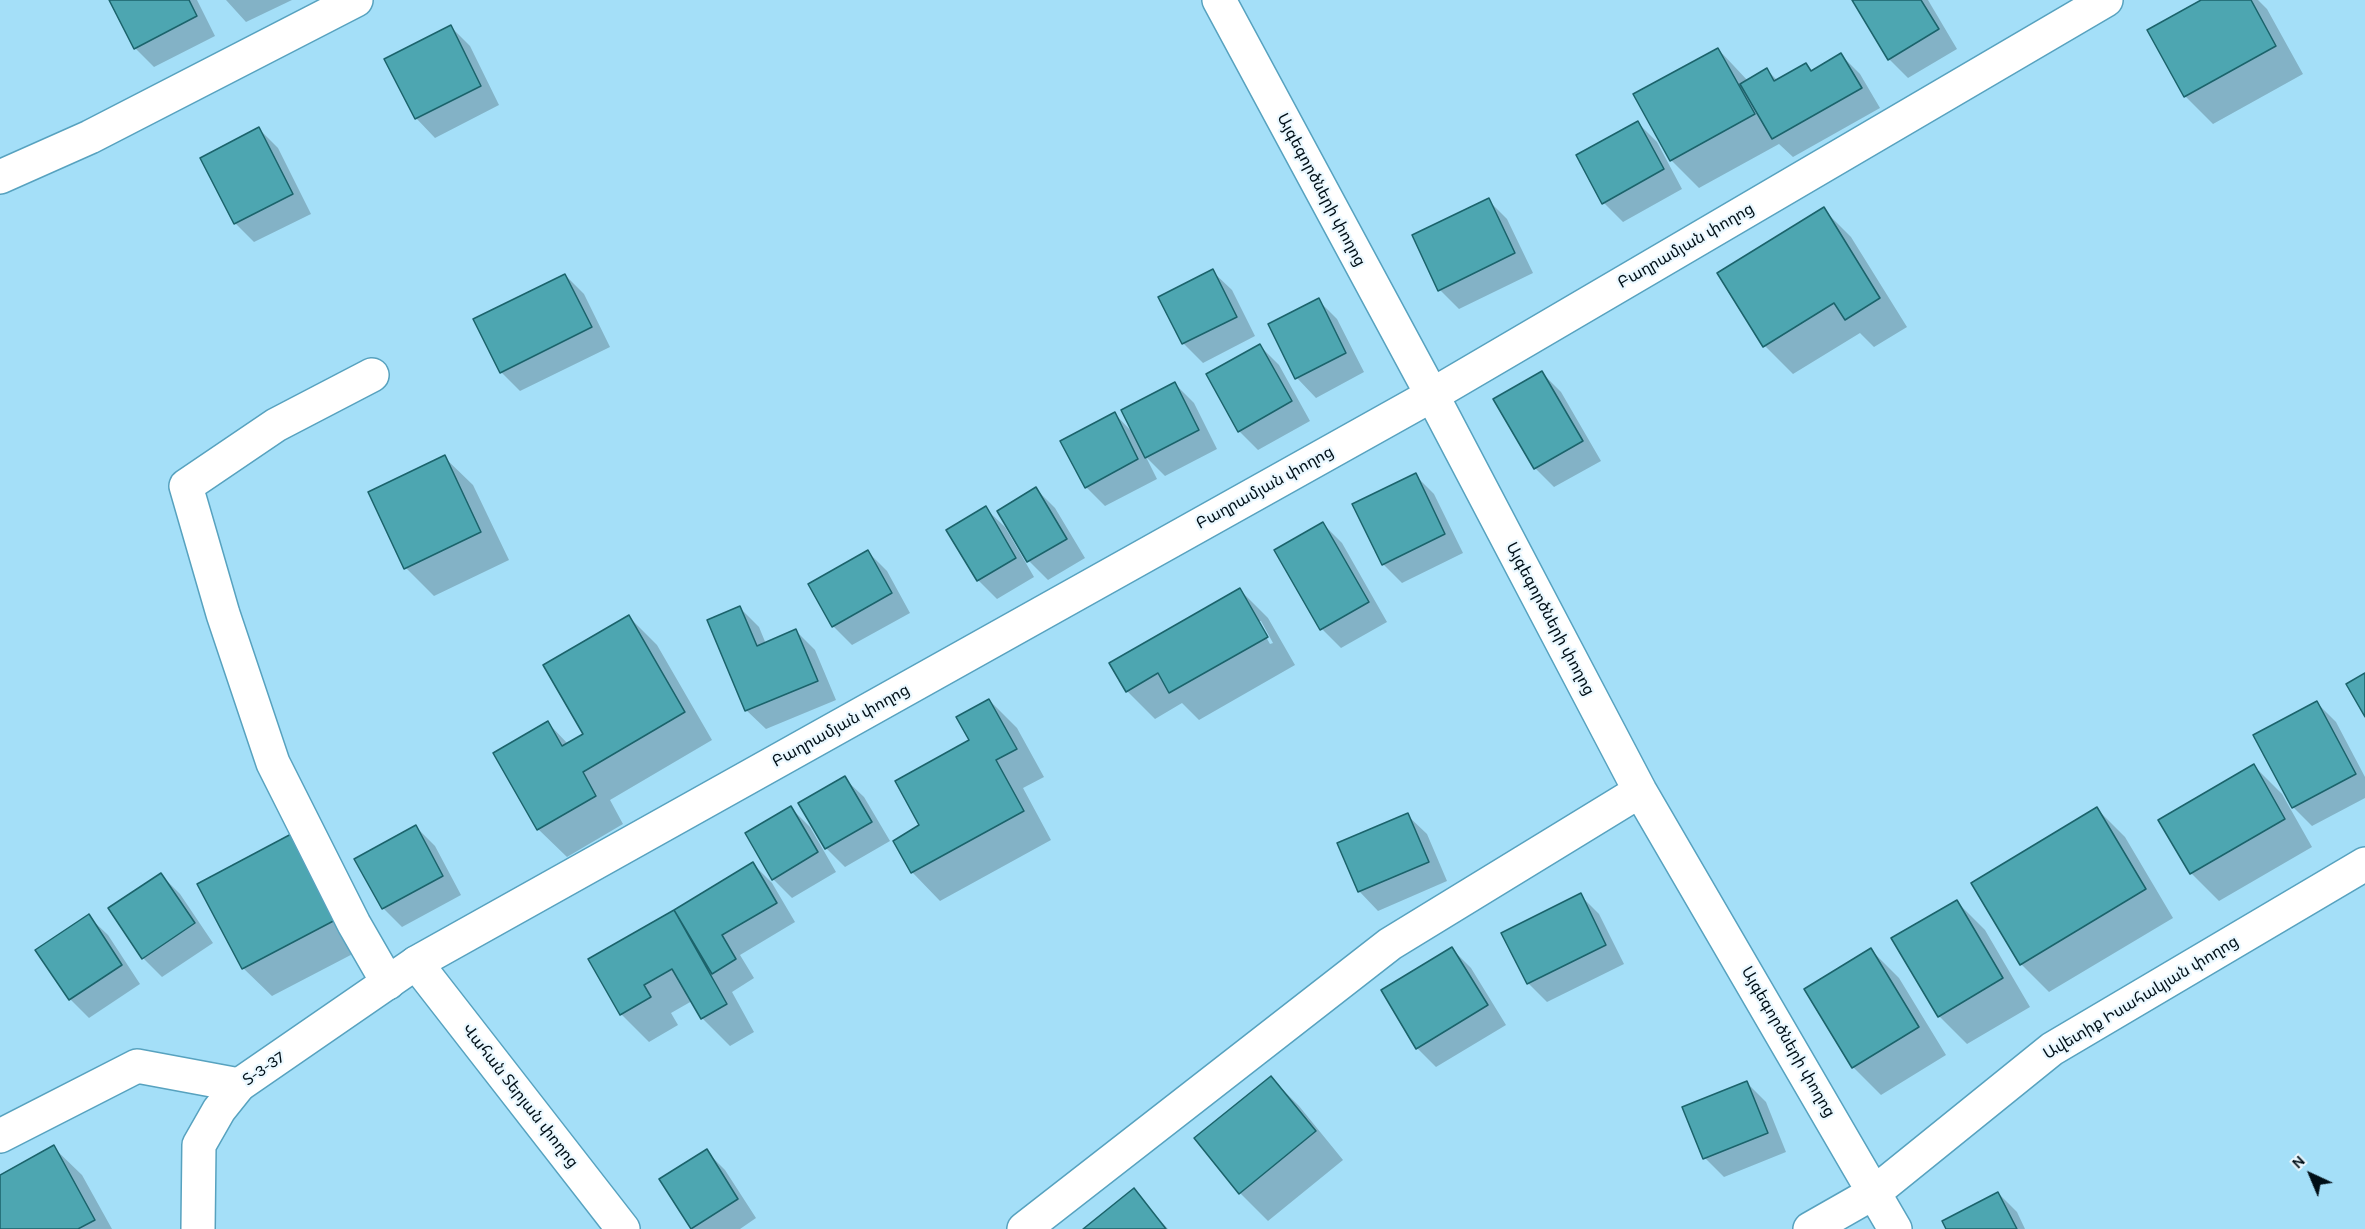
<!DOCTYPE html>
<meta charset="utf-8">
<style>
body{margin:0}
#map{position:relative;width:2365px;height:1229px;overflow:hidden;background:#a4dff8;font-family:Karla,sans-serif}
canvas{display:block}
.north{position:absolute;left:2281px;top:1145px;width:60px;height:60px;-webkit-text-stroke:4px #eaf8ff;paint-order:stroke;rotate:316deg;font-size:16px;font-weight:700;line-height:24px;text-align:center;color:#000f17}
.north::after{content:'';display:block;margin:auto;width:21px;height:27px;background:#000f17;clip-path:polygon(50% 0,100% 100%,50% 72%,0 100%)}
</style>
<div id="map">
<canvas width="2365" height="1229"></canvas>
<div class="north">N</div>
</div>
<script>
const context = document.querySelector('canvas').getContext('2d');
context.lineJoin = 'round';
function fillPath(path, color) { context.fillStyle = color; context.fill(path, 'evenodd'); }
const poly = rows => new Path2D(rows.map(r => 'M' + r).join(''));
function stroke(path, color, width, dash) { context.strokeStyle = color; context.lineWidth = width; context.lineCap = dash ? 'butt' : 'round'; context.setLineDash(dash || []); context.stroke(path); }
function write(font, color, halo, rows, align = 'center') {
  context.font = font + ' Karla,"Noto Sans Armenian",sans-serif'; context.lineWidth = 4.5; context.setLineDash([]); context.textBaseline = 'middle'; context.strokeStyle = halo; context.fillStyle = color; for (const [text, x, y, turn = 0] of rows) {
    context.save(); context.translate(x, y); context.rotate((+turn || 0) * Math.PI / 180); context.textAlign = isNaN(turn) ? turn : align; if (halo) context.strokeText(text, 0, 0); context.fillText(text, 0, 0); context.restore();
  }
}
const shadow = poly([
 [111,0,197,0,215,36,154,67,135,48],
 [226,0,292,0,246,22],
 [1854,0,1928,0,1957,49,1908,78,1889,59],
 [2204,0,2258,0,2267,9,2303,74,2213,124,2185,96],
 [451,27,470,46,499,105,435,138,416,118],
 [1718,49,1748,81,1767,70,1778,81,1806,64,1813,72,1841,55,1860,74,1880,108,1793,157,1779,144,1699,188,1671,160],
 [1638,123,1657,142,1682,189,1623,222,1604,203],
 [259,129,278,148,311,214,254,242,235,223],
 [1488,200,1507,219,1533,273,1459,309,1440,290],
 [1823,209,1851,237,1907,327,1874,347,1860,333,1793,374,1765,346,1719,273],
 [1212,271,1232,290,1255,336,1203,363,1184,344,1160,298],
 [565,275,584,294,610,347,520,391,501,372],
 [1318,300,1337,319,1364,372,1316,398,1297,378,1270,325],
 [1260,346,1279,365,1310,421,1258,450,1239,431],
 [1542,373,1561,392,1601,461,1554,487,1535,468],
 [1175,384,1194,403,1217,449,1165,476,1146,457,1157,479,1105,506,1086,487,1115,414,1133,433],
 [444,457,473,485,509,560,434,596,406,568,370,493],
 [1415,475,1434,494,1463,553,1402,583,1383,564],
 [1036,489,1055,508,1085,558,1048,580,1029,561,999,512],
 [985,508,1005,527,1034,577,997,599,978,580],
 [1323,524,1342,543,1387,622,1341,648,1322,629,1276,550],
 [868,552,887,571,910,613,852,645,833,626],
 [1240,590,1268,618,1295,665,1199,720,1182,703,1155,719,1127,691],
 [1257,621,1261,621,1273,643,1270,644],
 [740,608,759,627,766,644,796,631,815,650,836,700,766,729,746,710],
 [629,617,657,645,712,740,610,800,623,824,567,857,538,829,548,723,568,744,585,734],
 [989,700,1017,728,1044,777,1023,788,1051,840,940,901,912,872,921,826,971,741],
 [2317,703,2336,722,2365,777,2365,798,2312,826,2293,807],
 [2254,766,2282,794,2312,847,2219,901,2191,873],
 [844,778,864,797,890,841,845,867,826,848,800,803],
 [791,808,810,827,836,872,792,898,773,879],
 [2097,809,2125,837,2173,918,2049,992,2021,964,1973,884],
 [1407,815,1427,834,1447,881,1378,911,1359,891],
 [416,827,435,846,461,895,402,927,383,908],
 [295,833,368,946,272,996,243,968,199,884],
 [753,864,772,883,795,922,740,955,754,978,732,992,754,1032,730,1046,702,1018,692,1001,671,1013,678,1025,649,1042,621,1014,590,960],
 [161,875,180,894,213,943,162,977,143,958],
 [1580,895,1599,914,1624,964,1547,1002,1528,983],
 [1956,901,1985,930,2030,1007,1967,1044,1939,1016],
 [88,916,108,935,140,984,89,1018,70,999],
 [1452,949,1471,968,1506,1025,1436,1067,1417,1048],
 [1871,950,1899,978,1946,1055,1881,1095,1853,1067],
 [1271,1078,1299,1106,1343,1160,1268,1221,1240,1193],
 [1747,1083,1766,1102,1786,1152,1724,1177,1705,1158],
 [53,1147,82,1175,112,1229,0,1229,0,1177],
 [706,1151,725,1170,756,1218,740,1229,693,1229,661,1179],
 [1133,1190,1168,1229,1085,1229],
 [1998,1193,2017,1212,2025,1229,1948,1229]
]);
const building = poly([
 [109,0,189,0,197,16,134,49,109,0],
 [1852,0,1921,0,1939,29,1888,60,1852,0],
 [2201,0,2251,0,2276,46,2184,97,2147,30,2201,0],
 [451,25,481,86,415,119,384,59,451,25],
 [1718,48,1755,114,1670,161,1633,94,1718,48],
 [1841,53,1862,88,1772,139,1740,84,1767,68,1774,81,1806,63,1811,71,1841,53],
 [1638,121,1664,169,1602,204,1576,155,1638,121],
 [259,127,293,194,234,224,200,158,259,127],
 [1489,198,1515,253,1438,291,1412,235,1489,198],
 [1824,207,1880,298,1845,320,1834,303,1763,347,1717,273,1824,207],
 [1213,269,1237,317,1182,344,1158,297,1213,269],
 [565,274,592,327,500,373,473,319,565,274],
 [1319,298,1346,353,1295,379,1268,324,1319,298],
 [1260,344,1292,401,1238,432,1206,374,1260,344],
 [1542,371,1583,441,1534,469,1493,399,1542,371],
 [1175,382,1199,430,1145,458,1121,410,1175,382],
 [1115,412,1138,459,1085,488,1060,441,1115,412],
 [445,455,481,532,404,569,368,492,445,455],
 [1416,473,1445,534,1382,565,1352,504,1416,473],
 [1036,487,1067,539,1027,562,997,511,1036,487],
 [986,506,1016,558,977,581,946,530,986,506],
 [1323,522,1369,602,1320,630,1274,550,1323,522],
 [868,550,892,593,832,627,808,584,868,550],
 [1240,588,1268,637,1169,693,1158,673,1126,692,1109,663,1240,588],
 [740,606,757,646,796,629,818,681,745,711,707,620,740,606],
 [629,615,685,712,583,772,596,796,537,830,493,753,548,721,562,746,583,734,543,665,629,615],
 [2365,673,2365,717,2346,684,2365,673],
 [989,699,1017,749,996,760,1024,811,911,873,893,841,919,825,895,781,969,740,956,717,989,699],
 [2317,701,2356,774,2292,808,2253,735,2317,701],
 [2254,764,2285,819,2190,874,2158,820,2254,764],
 [845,776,872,822,825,849,798,803,845,776],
 [791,806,818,852,772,880,745,833,791,806],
 [2097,807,2146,889,2020,965,1971,883,2097,807],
 [1408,813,1429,862,1358,892,1337,843,1408,813],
 [416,825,443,876,382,909,354,859,416,825],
 [295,832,341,917,242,969,197,884,295,832],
 [753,862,777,903,722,935,736,959,712,974,674,910,753,862],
 [161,873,195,923,142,959,108,908,161,873],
 [1581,893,1606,945,1527,984,1501,933,1581,893],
 [1957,900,2003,978,1938,1017,1891,938,1957,900],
 [674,910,727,1004,701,1019,672,969,644,985,651,997,620,1015,588,959,674,910],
 [89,914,122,965,69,1000,35,950,89,914],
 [1452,947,1488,1005,1416,1049,1381,990,1452,947],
 [1871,948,1919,1027,1852,1068,1804,989,1871,948],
 [1271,1076,1316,1131,1239,1194,1194,1138,1271,1076],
 [1747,1081,1768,1133,1703,1159,1682,1107,1747,1081],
 [54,1145,95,1220,78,1229,0,1229,0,1175,54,1145],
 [707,1149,738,1199,691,1229,659,1179,707,1149],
 [1134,1188,1166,1229,1083,1229,1134,1188],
 [1998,1192,2017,1229,1946,1229,1942,1221,1998,1192]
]);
const minor = poly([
 [1219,0,1432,395,1640,791,1895,1229],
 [0,177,90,137,356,0],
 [372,375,276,425,186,486,223,614,273,763,354,924,388,983],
 [416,963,623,1229],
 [0,1136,137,1066,239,1085],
 [1024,1229,1390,944,1640,791],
 [1810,1229,1875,1192,2052,1049,2365,864]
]);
const major = poly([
 [198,1229,199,1145,219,1110,239,1085,416,963,1432,395,2106,0]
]);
const streetNames = [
 ["Այգեգործների փողոց",1321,190,62],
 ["Բաղրամյան փողոց",1686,246,-30],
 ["Բաղրամյան փողոց",1265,488,-29],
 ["Այգեգործների փողոց",1550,619,62],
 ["Բաղրամյան փողոց",841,726,-29],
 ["Ավետիք Իսահակյան փողոց",2141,998,-31],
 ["Այգեգործների փողոց",1788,1042,60],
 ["Տ-3-37",264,1069,-35],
 ["Վահան Տերյան փողոց",520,1096,52]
];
fillPath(shadow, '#0003');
fillPath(building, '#4da6b1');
stroke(building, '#1b636b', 1.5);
stroke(minor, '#57a2bf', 36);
stroke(major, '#57a2bf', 36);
stroke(minor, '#fff', 33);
stroke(major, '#fff', 33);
write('16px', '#000f17', '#eaf8ff', streetNames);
</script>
